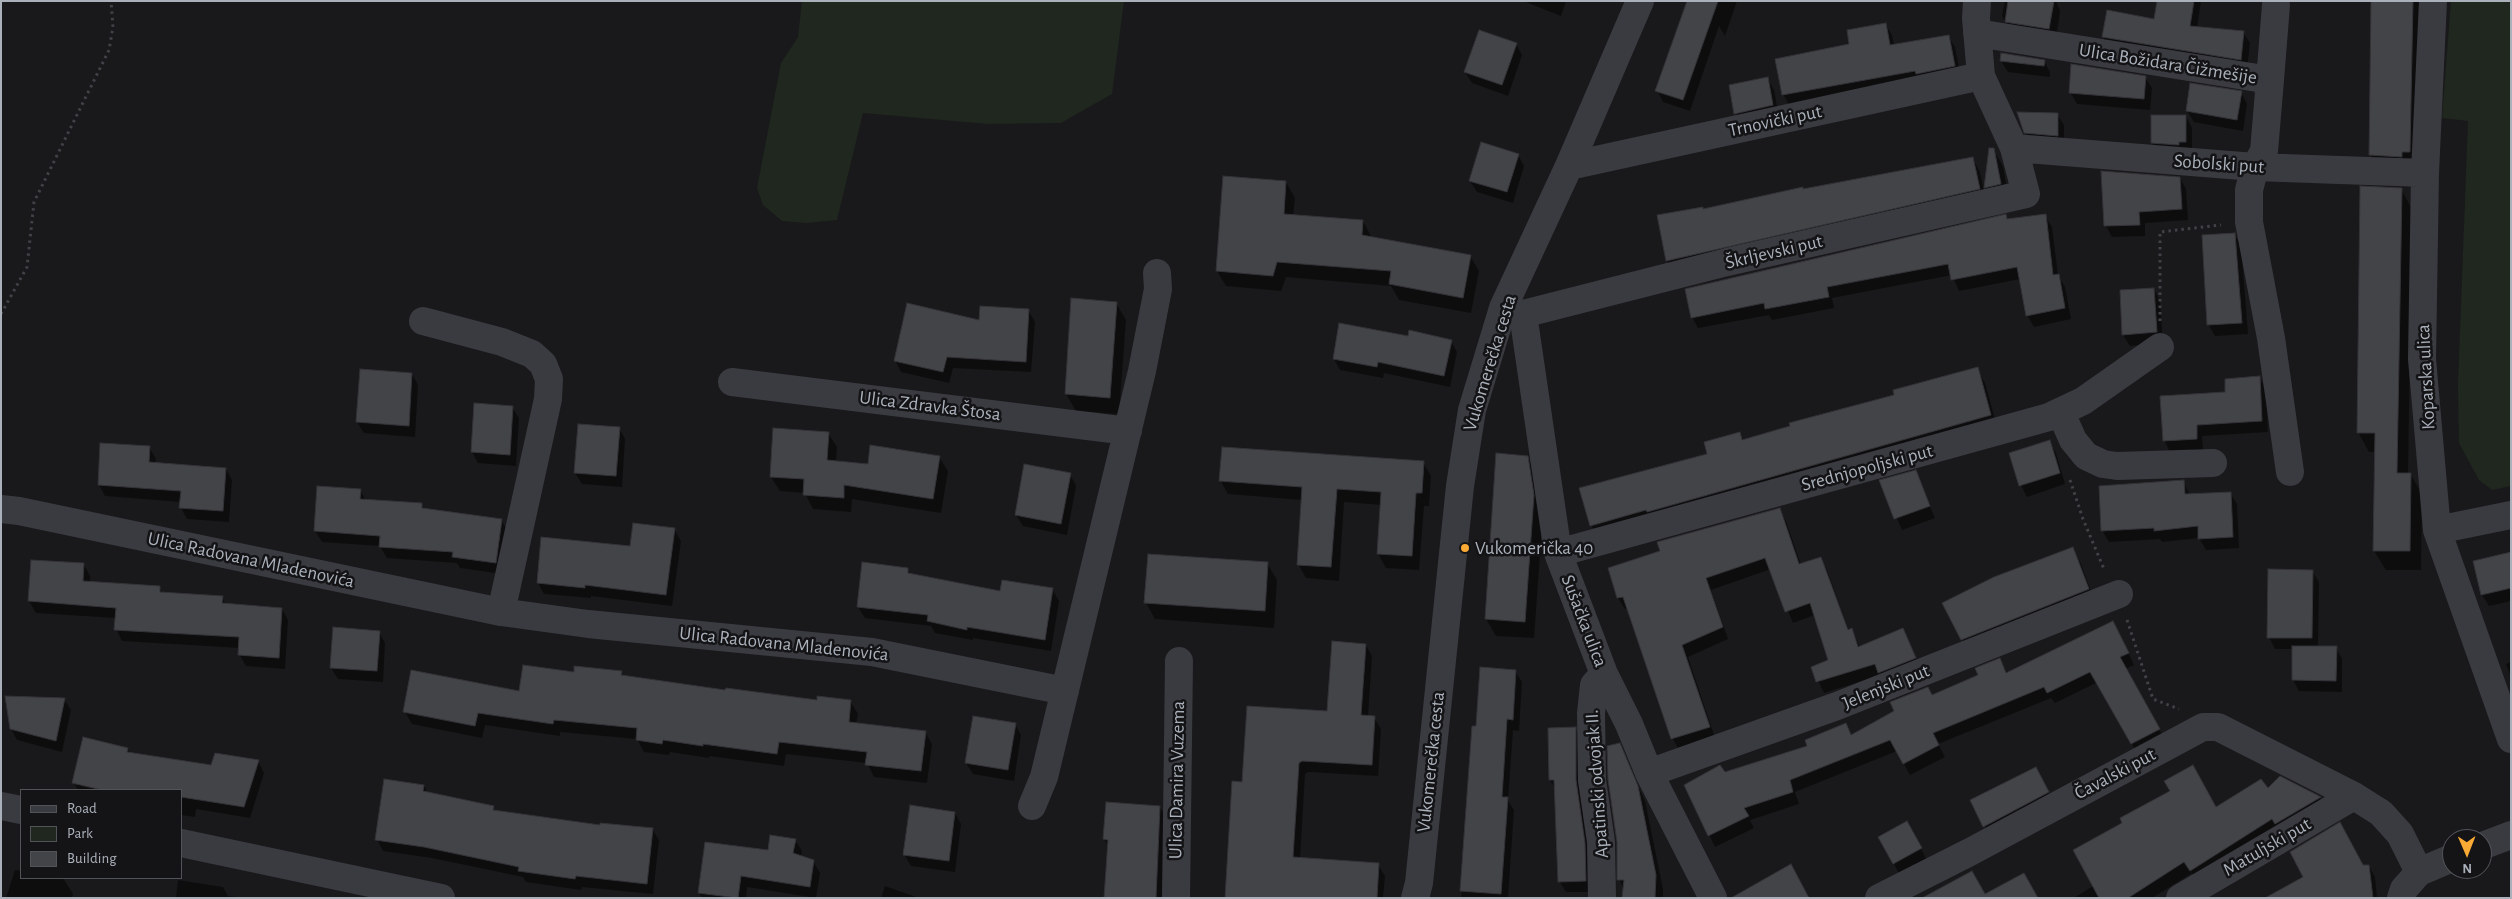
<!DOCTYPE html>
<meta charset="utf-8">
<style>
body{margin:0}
#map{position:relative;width:2512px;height:899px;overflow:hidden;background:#19191b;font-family:"Alegreya Sans",sans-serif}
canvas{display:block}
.frame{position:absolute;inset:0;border:2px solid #abb1bb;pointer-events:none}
.legend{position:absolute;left:20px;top:789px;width:162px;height:90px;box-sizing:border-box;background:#141416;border:1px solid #505358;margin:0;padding:6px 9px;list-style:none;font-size:15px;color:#abb1bb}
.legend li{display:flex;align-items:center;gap:10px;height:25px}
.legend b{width:25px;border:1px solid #505358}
.north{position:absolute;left:2442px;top:829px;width:50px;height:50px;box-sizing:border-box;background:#141416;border:1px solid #505358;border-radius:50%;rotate:179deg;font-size:14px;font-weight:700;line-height:20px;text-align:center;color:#abb1bb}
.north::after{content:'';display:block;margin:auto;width:18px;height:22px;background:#f9aa34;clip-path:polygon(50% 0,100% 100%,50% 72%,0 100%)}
</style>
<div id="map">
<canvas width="2512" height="899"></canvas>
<div class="frame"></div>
<ul class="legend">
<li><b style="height:6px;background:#3a3b41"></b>Road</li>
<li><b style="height:14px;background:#1f271f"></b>Park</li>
<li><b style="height:14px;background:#434448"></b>Building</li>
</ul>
<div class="north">N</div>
</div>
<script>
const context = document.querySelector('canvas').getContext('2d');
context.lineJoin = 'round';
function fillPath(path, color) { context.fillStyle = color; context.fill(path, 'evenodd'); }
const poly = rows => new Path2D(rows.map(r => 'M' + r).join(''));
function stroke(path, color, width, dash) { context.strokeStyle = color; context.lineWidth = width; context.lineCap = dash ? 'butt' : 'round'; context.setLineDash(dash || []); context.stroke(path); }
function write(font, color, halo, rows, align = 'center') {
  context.font = font + ' "Alegreya Sans",sans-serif'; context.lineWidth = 5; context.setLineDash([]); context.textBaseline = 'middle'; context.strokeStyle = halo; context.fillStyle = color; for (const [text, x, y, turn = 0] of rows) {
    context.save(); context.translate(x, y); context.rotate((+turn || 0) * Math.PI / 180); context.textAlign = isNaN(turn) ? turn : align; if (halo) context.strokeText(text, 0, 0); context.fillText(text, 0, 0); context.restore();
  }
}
const green = poly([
 [802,1,1124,1,1112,94,1061,123,988,124,863,113,837,220,807,223,782,221,763,205,757,188,781,63,798,37],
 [2451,1,2511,1,2511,486,2492,490,2479,480,2459,443,2458,384,2468,121,2442,118]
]);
const shadow = poly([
 [1523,1,1566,1,1561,16],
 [1687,1,1737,1,1725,36,1719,26,1690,111,1663,102,1657,90],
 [2005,1,2056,1,2060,11,2056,40,2009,28,2002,16],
 [2158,1,2201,1,2197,28,2243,32,2250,43,2247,70,2109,48,2103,37,2155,21],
 [2373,1,2422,1,2419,168,2380,172,2371,155],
 [1885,24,1892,35,1894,46,1948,36,1955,47,1961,77,1790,106,1783,94,1851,45],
 [1516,44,1522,55,1508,96,1472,83,1465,72],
 [2001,61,2044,61,2050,72,2050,77,2008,72],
 [2145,77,2152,88,2150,110,2077,104,2070,92],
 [1768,79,1774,90,1779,117,1742,125,1736,113],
 [2241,92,2247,104,2243,131,2194,122,2187,111],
 [2057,114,2064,125,2064,147,2032,144,2026,133],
 [2186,116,2192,128,2192,153,2158,154,2152,143],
 [1993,149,2003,166,2009,201,1995,204,1985,187],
 [1518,155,1524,166,1513,203,1477,192,1470,181],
 [1973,159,1980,172,1986,202,1675,274,1667,261,1658,216,1704,211],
 [2180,178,2186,189,2188,220,2145,223,2145,236,2112,237,2106,226],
 [1286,182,1295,198,1293,216,1363,221,1372,238,1470,256,1479,271,1471,313,1399,300,1391,286,1286,277,1281,291,1226,286,1217,271],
 [2401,189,2412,209,2408,475,2411,475,2422,494,2421,570,2386,570,2374,551,2376,452,2369,452,2358,432],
 [2006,216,2008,220,2045,216,2052,227,2058,275,2065,287,2071,319,2034,327,2027,315,2020,279,1959,291,1952,275,1832,298,1834,308,1772,320,1769,315,1698,328,1692,317],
 [2234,234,2241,245,2248,334,2215,336,2208,324],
 [2154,289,2160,301,2163,343,2130,346,2123,335],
 [1116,303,1126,320,1119,414,1076,411,1066,394],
 [1028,310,1035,322,1031,372,953,368,949,383,901,372,895,360,980,321],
 [1409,337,1451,341,1457,352,1450,387,1384,373,1383,378,1340,370,1334,359],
 [1977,369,1985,383,1998,430,1599,539,1591,525,1709,454,1739,433,1743,440,1896,395],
 [412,374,418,385,415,437,364,433,357,422],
 [2259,377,2266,389,2268,432,2202,436,2203,450,2170,452,2164,440,2227,393],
 [512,407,519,418,516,466,478,463,472,452],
 [619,428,625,439,622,487,582,484,575,473],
 [828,433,837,447,836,462,869,465,939,457,948,471,941,513,852,499,851,512,813,509,805,493,780,491,771,477],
 [2049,441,2056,453,2065,484,2027,497,2021,485],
 [149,447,156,459,155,464,226,469,232,480,229,522,187,519,181,508,181,502,105,496,99,485],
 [1527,457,1537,474,1543,513,1534,638,1496,636,1486,619],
 [1423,462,1431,476,1429,506,1424,506,1419,570,1386,568,1378,554,1382,505,1344,502,1339,581,1306,578,1298,564,1302,500,1228,494,1220,480],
 [1915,472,1935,518,1902,530,1881,481],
 [1070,474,1076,486,1067,535,1023,526,1016,515],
 [2183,481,2190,495,2230,493,2237,504,2239,548,2206,550,2199,538,2162,542,2160,539,2109,542,2102,530],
 [360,490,366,501,422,505,425,510,501,520,508,531,502,574,460,568,457,563,387,558,380,546,322,542,315,531],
 [1779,509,1786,521,1801,565,1820,558,1827,570,1849,631,1852,630,1860,648,1903,630,1921,669,1881,675,1824,693,1812,668,1829,661,1815,615,1793,623,1771,569,1711,590,1728,639,1688,657,1715,738,1679,750,1673,739,1628,608,1625,609,1618,598],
 [674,529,681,541,672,606,591,596,591,598,544,594,538,583],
 [2073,549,2081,564,2096,605,1970,654,1962,639],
 [2511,553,2511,601,2489,606,2482,595,2475,562],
 [32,561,84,565,90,576,90,583,159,587,163,593,222,597,226,605,282,609,288,620,285,669,246,666,239,654,240,648,122,641,116,629,116,618,36,613,29,601],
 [1267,563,1277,580,1274,628,1155,619,1146,603],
 [907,569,911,575,1001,593,1052,589,1059,601,1051,651,973,638,973,640,935,633,931,626,865,618,858,607],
 [2312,571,2319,582,2318,647,2336,648,2342,659,2342,692,2299,691,2293,680,2293,649,2275,649,2269,637],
 [379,632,385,643,383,682,338,679,331,668],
 [2119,633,2134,665,2125,669,2165,740,2138,755,2098,682,2055,703,2051,698,1938,744,1945,757,1910,775,1897,751,1795,792,1799,804,1750,820,1754,828,1715,847,1686,785,1809,746,1846,725,1852,736,1932,696,1980,676,2000,660,2007,673],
 [1366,645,1372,656,1368,717,1374,718,1381,729,1378,776,1308,772,1305,774,1300,859,1378,865,1385,876,1383,898,1226,898,1243,783,1328,712],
 [2511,662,2511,677,2506,664],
 [1515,671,1522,682,1519,731,1513,730,1508,801,1514,810,1508,898,1461,898,1473,728,1477,728],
 [621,672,623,677,727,692,818,702,850,701,858,714,856,724,925,732,932,744,927,783,874,777,867,763,786,754,784,766,709,756,709,758,670,752,669,755,644,752,637,739,560,732,560,736,485,725,482,738,412,724,405,712,520,693,575,673],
 [64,699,71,710,62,752,17,740,11,729],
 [1015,724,1021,735,1014,781,973,774,966,763],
 [1575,728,1581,740,1591,856,1592,892,1566,892,1559,881,1556,790,1550,780],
 [1619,745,1645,801,1663,889,1663,898,1623,898,1624,889,1619,879],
 [128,749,130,754,212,767,258,761,264,773,250,818,196,809,195,817,181,815,181,790,78,790,74,783],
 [2281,778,2320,798,2327,809,2197,881,2192,873,2152,898,2074,898,2216,809,2267,790],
 [2042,780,2054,804,1991,838,1971,800],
 [424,786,428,793,493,807,495,811,601,826,652,829,659,840,653,894,582,887,581,890,526,882,523,877,432,858,383,851,377,839],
 [1160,807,1166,818,1162,898,1105,898,1109,847,1104,839],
 [955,813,961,824,955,872,911,866,904,854],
 [1913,834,1927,860,1900,875,1894,864],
 [795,840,802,851,801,857,813,861,820,873,816,898,747,887,746,898,702,898,699,893,769,852],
 [2363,866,2369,866,2375,877,2377,898,2268,898],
 [15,870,21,871,21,878,63,878,73,894,72,898,6,898],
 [178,880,223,887,228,896,243,898,176,898],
 [885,886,919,898,881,898]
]);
const building = poly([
 [1687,1,1718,1,1683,100,1655,91,1687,1],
 [2008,1,2054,1,2049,29,2005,22,2008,1],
 [2157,1,2194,1,2190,26,2244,31,2241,60,2102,37,2107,10,2154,19,2157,1],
 [2371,1,2413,1,2410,152,2402,152,2402,157,2369,155,2371,1],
 [1886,23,1890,45,1949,35,1955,66,1916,74,1915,71,1782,95,1775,59,1849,44,1847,30,1886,23],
 [1479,30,1517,43,1502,85,1464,72,1479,30],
 [2001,53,2045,60,2044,66,2000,61,2001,53],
 [2071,64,2146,76,2144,99,2069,93,2071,64],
 [1768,77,1773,105,1734,114,1729,85,1768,77],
 [2190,83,2242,91,2237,120,2186,111,2190,83],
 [2017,112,2058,113,2058,136,2024,133,2017,112],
 [2151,115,2186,115,2186,142,2179,142,2179,145,2151,143,2151,115],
 [1481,142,1519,154,1507,192,1469,181,1481,142],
 [1989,148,1994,148,2001,184,1984,188,1989,148],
 [1973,157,1980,189,1666,261,1657,215,1703,207,1703,209,1803,187,1803,189,1973,157],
 [2101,171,2180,177,2182,209,2139,212,2140,225,2104,226,2101,171],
 [1223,176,1286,181,1284,214,1363,220,1362,235,1471,255,1463,298,1389,284,1391,271,1277,262,1273,276,1216,271,1223,176],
 [2360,186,2402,188,2397,473,2411,473,2410,551,2373,551,2375,433,2357,433,2360,186],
 [2006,214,2007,219,2046,214,2053,275,2059,274,2065,308,2026,316,2017,267,1951,280,1948,264,1827,287,1829,297,1765,309,1764,303,1691,318,1685,289,2006,214],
 [2235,233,2242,323,2207,325,2202,235,2235,233],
 [2154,288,2157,332,2122,335,2120,290,2154,288],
 [1071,298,1117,302,1110,398,1065,394,1071,298],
 [907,303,979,320,980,306,1029,309,1026,362,947,357,943,372,894,361,907,303],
 [1339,323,1408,336,1409,330,1452,340,1444,376,1378,362,1377,367,1333,359,1339,323],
 [1978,367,1991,415,1647,512,1646,510,1590,526,1579,488,1707,454,1704,442,1740,432,1742,440,1790,426,1789,423,1894,395,1893,390,1978,367],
 [360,369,412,373,409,426,356,422,360,369],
 [2260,376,2262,421,2197,425,2197,439,2163,441,2160,396,2225,392,2225,379,2260,376],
 [474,403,513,406,510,455,471,452,474,403],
 [578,424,620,427,616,476,574,473,578,424],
 [773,428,829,432,827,460,868,464,870,445,940,456,933,499,844,485,844,498,803,495,804,479,770,477,773,428],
 [2050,440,2060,473,2019,486,2009,453,2050,440],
 [100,443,150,446,149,462,226,468,223,511,179,508,181,491,98,485,100,443],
 [1222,447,1424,461,1422,493,1416,493,1412,556,1377,554,1381,492,1337,489,1331,567,1297,565,1302,487,1219,481,1222,447],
 [1496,453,1528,456,1534,495,1525,622,1485,619,1496,453],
 [1024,464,1071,473,1061,524,1015,515,1024,464],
 [1916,470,1930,506,1894,519,1879,480,1916,470],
 [2184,480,2185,494,2231,492,2233,537,2198,539,2198,526,2154,531,2154,528,2101,531,2099,486,2184,480],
 [317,486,361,489,360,499,422,503,422,508,502,519,496,563,452,557,453,552,379,547,380,536,314,531,317,486],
 [1780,508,1799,564,1821,557,1848,630,1852,628,1858,647,1903,628,1916,658,1878,673,1875,664,1816,682,1811,667,1828,660,1810,603,1785,612,1765,558,1706,578,1723,627,1682,645,1710,727,1671,739,1623,597,1617,598,1608,568,1660,551,1657,542,1780,508],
 [633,523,675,528,666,595,585,585,585,588,537,583,541,537,630,546,633,523],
 [2073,547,2089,589,1961,640,1942,603,1994,577,2073,547],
 [2511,552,2511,588,2481,595,2473,561,2511,552],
 [1148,554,1268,562,1265,611,1144,603,1148,554],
 [31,560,84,563,83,581,160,586,160,592,223,596,222,603,282,608,279,658,238,655,239,637,114,630,116,608,28,601,31,560],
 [862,562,908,568,908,573,1000,591,1002,580,1053,588,1045,640,967,627,967,630,927,621,928,615,857,607,862,562],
 [2268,569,2313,570,2312,638,2267,638,2268,569],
 [2113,621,2129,653,2120,657,2160,729,2131,744,2090,672,2047,693,2044,687,1933,733,1939,745,1903,764,1890,740,1790,780,1793,792,1744,808,1749,816,1708,836,1684,785,1720,765,1725,772,1807,746,1805,740,1846,723,1851,735,1894,711,1890,702,1928,687,1932,695,1978,675,1975,668,2000,658,2006,673,2113,621],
 [333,627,380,631,377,671,330,668,333,627],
 [1332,641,1366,644,1361,715,1375,716,1372,765,1302,761,1299,763,1293,857,1379,863,1377,898,1225,898,1232,781,1242,782,1247,706,1327,711,1332,641],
 [2292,646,2337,646,2336,681,2292,680,2292,646],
 [523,665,574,672,574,666,622,671,621,675,725,690,726,688,817,700,817,696,851,700,849,722,926,731,921,771,865,765,867,752,779,742,777,754,703,744,703,746,663,740,662,744,636,740,637,728,554,720,553,724,478,713,475,726,403,712,411,670,519,691,523,665],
 [1480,667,1516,670,1513,720,1507,719,1502,797,1508,797,1501,894,1460,891,1472,726,1476,726,1480,667],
 [5,696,65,698,56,741,10,729,5,696],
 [973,716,1016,723,1008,770,965,763,973,716],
 [1576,727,1576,780,1585,843,1586,881,1558,882,1554,780,1549,780,1548,728,1576,727],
 [83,737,128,748,127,752,211,765,215,753,259,760,244,807,181,797,181,790,102,790,72,783,83,737],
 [1620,743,1638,786,1656,875,1655,898,1622,898,1624,880,1617,880,1617,842,1608,779,1607,746,1620,743],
 [2193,765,2216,807,2261,779,2268,788,2280,776,2321,797,2275,824,2272,819,2190,871,2184,862,2128,898,2099,898,2073,850,2122,823,2120,818,2170,791,2164,781,2193,765],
 [2036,767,2049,792,1983,827,1970,800,2036,767],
 [384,779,424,785,423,791,494,806,493,810,600,825,600,823,653,828,647,884,576,876,575,879,518,871,519,867,424,847,375,840,384,779],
 [1106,802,1160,806,1156,898,1104,898,1108,840,1103,839,1106,802],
 [910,805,955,812,949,861,903,855,910,805],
 [1907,821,1922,848,1893,864,1878,837,1907,821],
 [2340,822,2363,865,2369,865,2373,898,2265,898,2303,877,2290,852,2340,822],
 [770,835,796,839,793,853,814,860,810,887,741,876,738,898,698,893,705,842,768,850,770,835],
 [1791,864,1809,898,1731,898,1791,864],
 [1972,871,1985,894,2024,873,2038,898,1922,898,1972,871]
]);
const path = poly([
 [1,314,27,267,34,202,109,50,113,27,111,1],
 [2160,321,2160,232,2221,225],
 [2070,480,2083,519,2104,569],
 [2127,620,2153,699,2179,709]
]);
const minor = poly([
 [2433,1,2425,173,2422,359,2437,530,2511,739],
 [1977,33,2270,80,2264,151,2255,167,2249,190,2249,222,2271,338,2290,472],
 [2270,80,2276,5],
 [2014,148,2255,167,2425,173],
 [1569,166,1981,76],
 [1505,309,1523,314,1558,553,1604,674,1629,724,1649,773,1713,898],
 [1523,314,1727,262,2026,194,2014,148,1981,76,1976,18,1977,1],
 [423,321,502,342,532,354,543,364,549,379,548,399,501,612],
 [732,382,1128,431],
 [2061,413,2073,440,2086,456,2103,464,2117,466,2213,463],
 [1,509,19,511,501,612,588,624,872,652,1065,691],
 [2437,530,2511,515],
 [1558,553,2049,417,2083,401,2160,347],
 [1649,773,1837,706,2119,594],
 [1,806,21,810],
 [1032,806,1044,777,1142,371,1158,289,1157,273],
 [181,843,441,898],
 [2482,846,2511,835],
 [2419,872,2452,858],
 [1176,898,1179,661],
 [1415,898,1419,883,1460,486,1472,410,1503,308,1569,166,1640,1],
 [1602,898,1601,842,1592,780,1591,713,1594,685,1604,674],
 [1879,898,1970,852,2203,727,2218,727,2354,796,2381,813,2400,834,2419,872,2404,889,2401,898],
 [2180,898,2354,796]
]);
const markers = [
 [1465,548,5,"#f9aa34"]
];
const streetNames = [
 ["Ulica Božidara Čižmešije",2168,64,9],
 ["Trnovički put",1775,121,-12],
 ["Sobolski put",2219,164,4],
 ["Škrljevski put",1774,252,-13],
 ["Vukomerečka cesta",1490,363,-73],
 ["Koparska ulica",2426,377,-93],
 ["Ulica Zdravka Štosa",930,406,7],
 ["Srednjopoljski put",1867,468,-15],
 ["Ulica Radovana Mladenovića",251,560,12],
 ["Sušačka ulica",1584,621,69],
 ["Ulica Radovana Mladenovića",784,644,6],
 ["Jelenjski put",1886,687,-22],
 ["Vukomerečka cesta",1431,762,-84],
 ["Čavalski put",2115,774,-28],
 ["Ulica Damira Vuzema",1177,780,-89],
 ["Apatinski odvojak II.",1597,784,-94],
 ["Matuljski put",2267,847,-30]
];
const poiNames = [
 ["Vukomerička 40",1475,548]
];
fillPath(green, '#1f271f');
fillPath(shadow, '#0007');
fillPath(building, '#434448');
stroke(building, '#333338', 1);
stroke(path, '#404248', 3, [2.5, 4]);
stroke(minor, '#3a3b41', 28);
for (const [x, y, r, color] of markers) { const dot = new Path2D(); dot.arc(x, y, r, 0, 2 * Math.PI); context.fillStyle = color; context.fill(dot); stroke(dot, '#141416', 2); }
write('19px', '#abb1bb', '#141416', streetNames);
write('19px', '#abb1bb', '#141416', poiNames, 'left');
</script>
